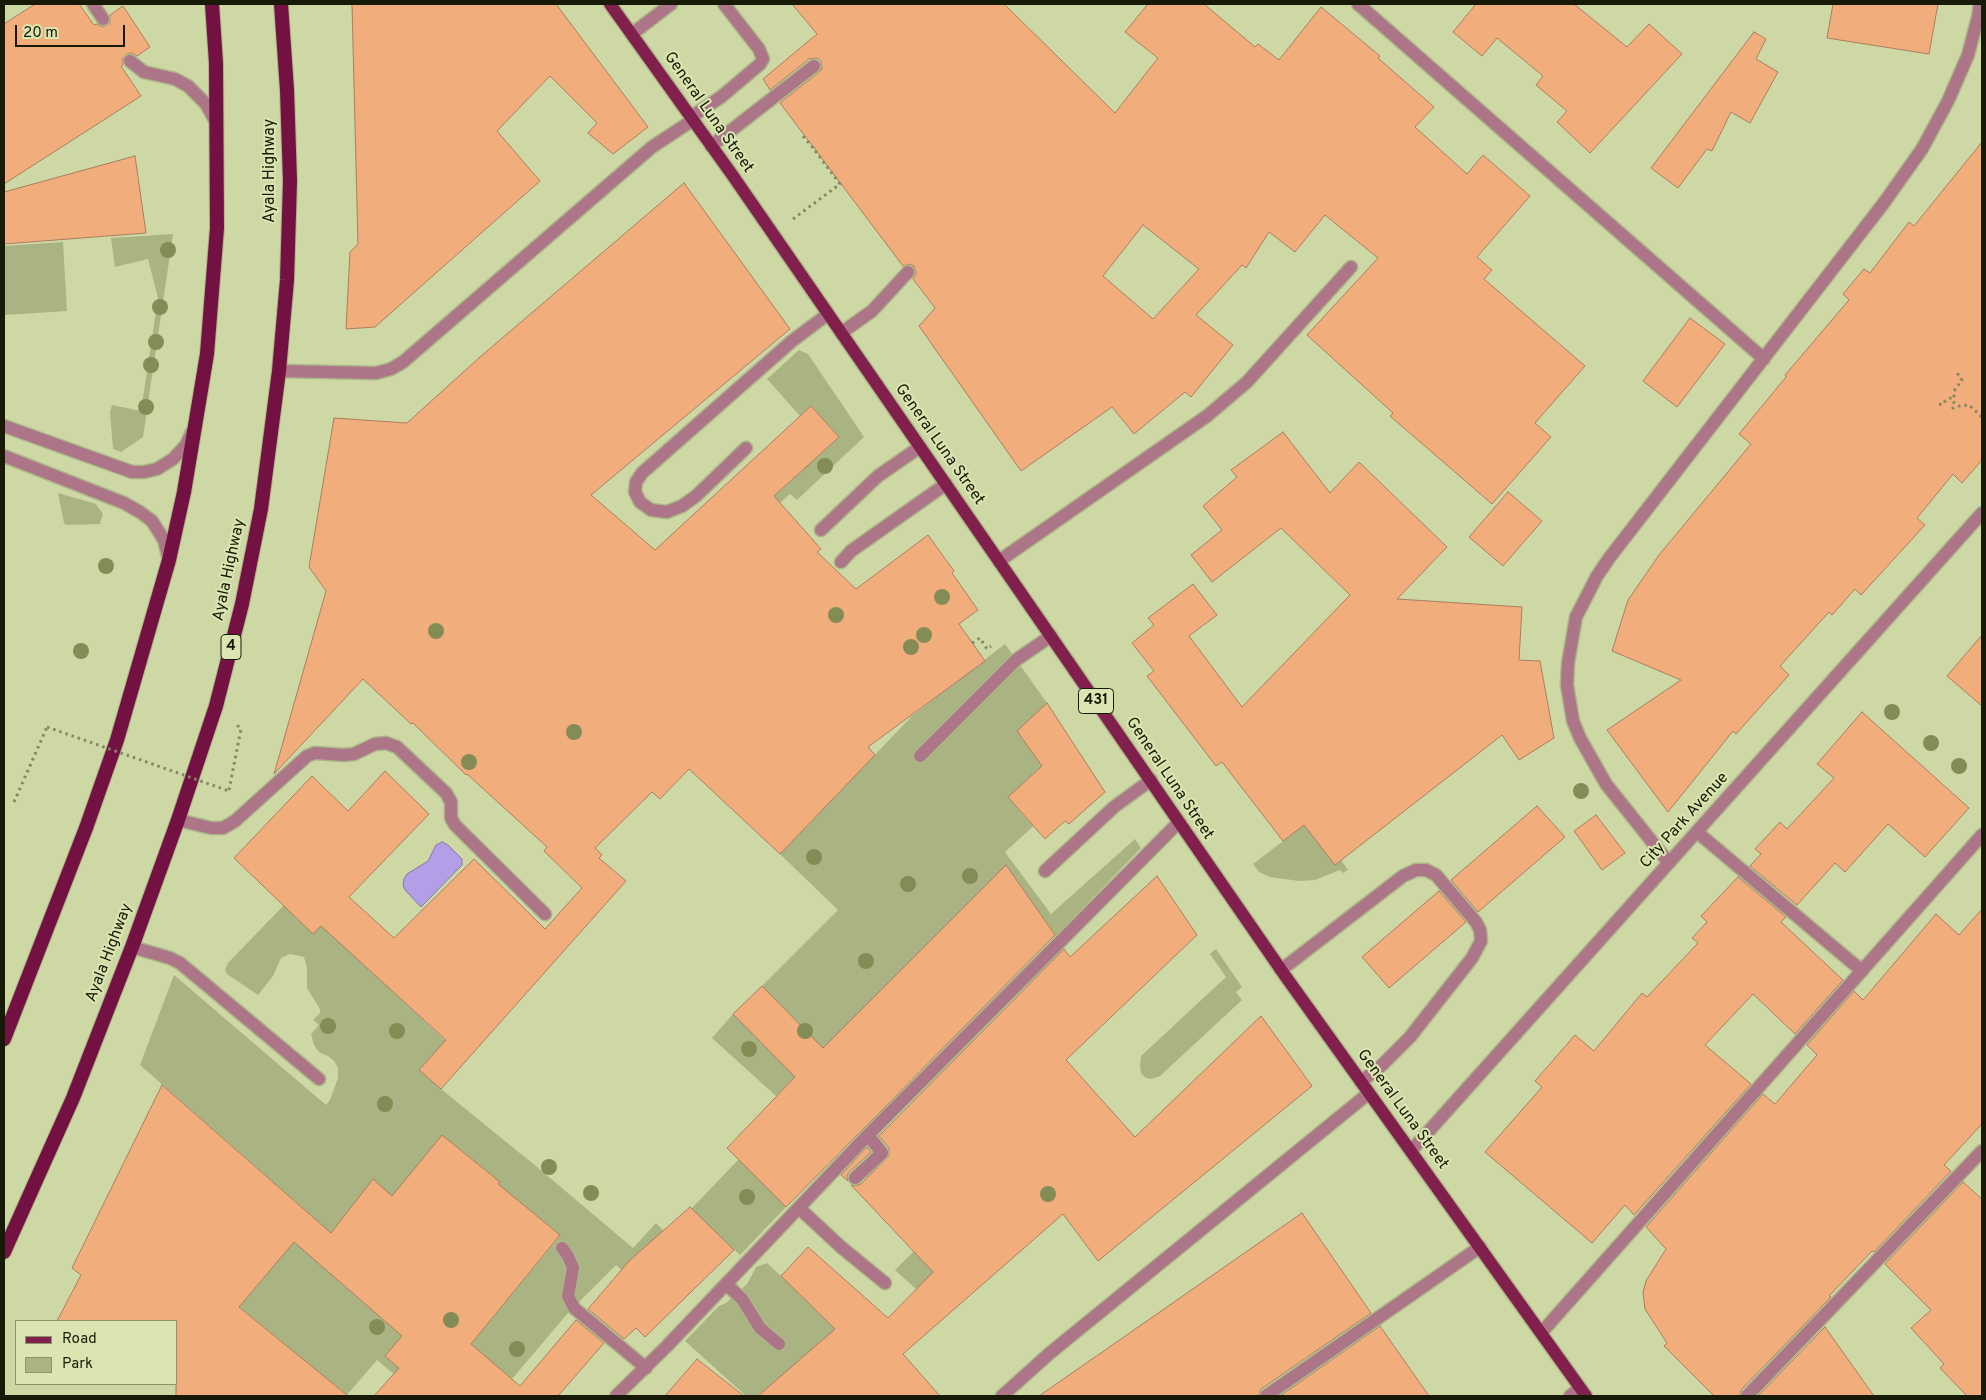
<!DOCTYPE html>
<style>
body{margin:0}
#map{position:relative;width:1986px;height:1400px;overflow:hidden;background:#ced8a5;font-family:Overpass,sans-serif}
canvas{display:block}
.frame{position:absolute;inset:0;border:5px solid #171a06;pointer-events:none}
.legend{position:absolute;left:15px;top:1320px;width:162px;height:65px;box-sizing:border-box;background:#dbe5b2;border:1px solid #8d946d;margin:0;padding:6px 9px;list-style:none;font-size:15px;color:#171a06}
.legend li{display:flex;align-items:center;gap:10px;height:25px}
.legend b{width:25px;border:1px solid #8d946d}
.scale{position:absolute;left:15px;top:25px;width:110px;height:22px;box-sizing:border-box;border:2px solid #171a06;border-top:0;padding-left:6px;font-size:15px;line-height:18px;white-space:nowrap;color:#171a06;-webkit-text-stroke:4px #dbe5b2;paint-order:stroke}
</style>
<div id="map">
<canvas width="1986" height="1400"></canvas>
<div class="frame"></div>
<ul class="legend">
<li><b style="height:6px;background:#811f4d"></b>Road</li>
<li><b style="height:14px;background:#aab483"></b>Park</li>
</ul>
<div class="scale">20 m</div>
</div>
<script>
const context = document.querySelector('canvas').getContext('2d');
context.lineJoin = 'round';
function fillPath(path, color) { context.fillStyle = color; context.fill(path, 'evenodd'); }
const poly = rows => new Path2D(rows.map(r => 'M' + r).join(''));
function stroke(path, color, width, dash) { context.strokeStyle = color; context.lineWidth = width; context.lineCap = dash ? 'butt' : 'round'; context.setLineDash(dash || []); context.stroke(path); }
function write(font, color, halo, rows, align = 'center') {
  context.font = font + ' Overpass,sans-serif'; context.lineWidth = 4; context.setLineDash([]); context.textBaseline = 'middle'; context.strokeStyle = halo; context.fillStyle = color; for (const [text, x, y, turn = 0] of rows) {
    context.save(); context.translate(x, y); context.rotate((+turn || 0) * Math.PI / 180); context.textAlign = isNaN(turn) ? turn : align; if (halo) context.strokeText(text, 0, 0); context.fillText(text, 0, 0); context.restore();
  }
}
const green = poly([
 [173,234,143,437,121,452,113,449,110,412,112,405,141,411,158,298,148,259,115,267,111,238],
 [63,242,67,311,4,315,4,246],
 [799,350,808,354,864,437,797,500,790,494,746,534,720,545,839,437,811,406,800,416,767,379],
 [58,493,96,504,103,514,100,524,66,525,64,523],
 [1005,644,1047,703,1017,731,1042,766,1008,797,1029,822,1049,806,1052,809,1005,852,1051,914,1135,839,1141,848,1056,936,1006,865,776,1096,712,1038,733,1014,789,1014,762,986,838,910,780,854,912,716],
 [1304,825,1335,865,1341,860,1348,870,1343,873,1340,870,1315,880,1299,881,1270,877,1259,872,1253,864],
 [284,905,313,933,322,926,446,1041,419,1070,441,1089,537,1167,633,1248,656,1223,669,1236,653,1240,626,1264,632,1271,627,1275,616,1265,568,1313,512,1379,523,1389,517,1396,455,1396,488,1359,385,1356,432,1396,420,1396,377,1360,347,1395,239,1307,314,1218,140,1065,174,975,326,1105,330,1100,338,1078,338,1068,334,1061,328,1056,319,1052,314,1045,311,1034,319,1025,313,1020,320,1013,320,1009,307,988,307,968,304,957,290,954,281,958,273,976,258,995,227,974,225,970,228,963],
 [515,1198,560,1236,485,1327,439,1290],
 [1216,949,1242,987,1236,992,1242,1000,1160,1076,1151,1079,1146,1078,1141,1073,1140,1067,1141,1056,1226,977,1210,954],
 [739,1159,786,1207,740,1255,691,1209],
 [914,1251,961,1302,913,1293,916,1289,895,1270],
 [767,1263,781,1276,881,1374,771,1386,780,1396,746,1396,685,1341,719,1306,726,1303,747,1284,756,1267]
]);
const water = poly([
 [442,842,448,845,462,859,462,865,421,907,406,891,403,886,404,879,407,874,428,861,436,845,442,842]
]);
const building = poly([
 [35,4,79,4,94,25,96,24,103,27,110,23,110,15,123,6,150,47,137,56,132,53,127,54,122,59,123,65,121,66,141,96,4,184,4,24,35,4],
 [352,4,556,4,648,127,613,154,588,133,597,123,550,76,497,131,540,181,375,327,346,329,350,252,358,244,352,4],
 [792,4,1004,4,1115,113,1158,58,1125,32,1148,4,1204,4,1255,47,1258,44,1279,60,1321,7,1380,56,1378,58,1434,107,1415,127,1467,174,1483,155,1530,196,1477,257,1492,270,1484,279,1585,366,1535,423,1551,437,1492,504,1390,416,1393,413,1307,335,1378,258,1325,215,1295,252,1269,232,1246,268,1242,265,1196,315,1233,345,1191,397,1185,392,1134,434,1112,407,1021,471,919,326,935,308,913,279,916,273,914,266,909,264,903,266,780,103,819,72,822,69,821,61,817,58,809,59,770,90,763,79,817,34,792,4],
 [1143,225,1199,269,1153,319,1103,276,1143,225],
 [1476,4,1574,4,1627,47,1649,24,1682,54,1590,153,1557,122,1567,111,1536,85,1543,76,1497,38,1482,56,1453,32,1476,4],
 [1833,4,1938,4,1929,54,1827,38,1833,4],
 [1754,32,1766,39,1756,59,1778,72,1750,123,1731,112,1712,151,1707,149,1678,188,1651,168,1754,32],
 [1982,142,1982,460,1962,483,1953,474,1917,518,1925,525,1861,595,1855,589,1832,615,1829,612,1780,666,1789,675,1736,734,1733,731,1668,812,1607,730,1681,680,1612,651,1628,600,1659,555,1751,444,1739,434,1786,377,1785,375,1849,300,1843,294,1864,269,1870,273,1909,222,1914,226,1982,142],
 [135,156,146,233,4,244,4,192,135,156],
 [684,183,790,329,591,495,655,550,811,406,839,437,774,496,821,549,817,552,856,589,928,535,954,571,952,573,978,610,959,624,985,661,868,747,875,755,780,854,689,769,660,799,652,792,595,848,602,855,599,858,626,881,441,1089,419,1070,446,1040,321,926,313,934,234,858,312,776,348,811,385,771,429,814,349,897,394,938,474,859,545,929,582,888,544,851,547,847,467,774,466,775,413,723,411,724,363,679,274,774,326,591,309,567,334,418,407,423,480,357,684,183],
 [1690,318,1725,344,1677,407,1643,381,1690,318],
 [1283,432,1330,493,1359,462,1447,547,1397,599,1522,607,1519,660,1540,661,1554,738,1519,760,1502,735,1335,865,1304,825,1283,841,1222,762,1216,766,1147,676,1154,671,1132,643,1154,625,1148,618,1193,584,1217,615,1189,636,1242,707,1350,595,1281,528,1212,582,1191,555,1222,530,1203,506,1237,477,1231,470,1283,432],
 [1508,492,1542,521,1503,566,1469,537,1508,492],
 [1982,635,1982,706,1947,676,1982,635],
 [1047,703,1105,792,1069,824,1065,821,1045,839,1008,797,1042,766,1017,731,1047,703],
 [1862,712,1969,808,1925,857,1888,824,1845,872,1835,863,1797,905,1750,866,1761,854,1755,849,1780,822,1787,829,1834,778,1817,764,1862,712],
 [1537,806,1565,837,1478,912,1451,880,1537,806],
 [1596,815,1625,853,1602,870,1574,831,1596,815],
 [1006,865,1055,935,786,1207,727,1148,795,1077,733,1014,762,986,823,1048,1006,865],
 [1157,876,1197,935,1066,1060,1135,1137,1261,1016,1312,1086,1098,1261,1063,1214,903,1354,940,1396,758,1396,835,1329,781,1276,808,1247,888,1318,933,1272,851,1185,856,1186,861,1184,889,1156,889,1148,879,1136,1064,949,1070,957,1157,876],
 [1738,877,1786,917,1781,922,1843,980,1795,1034,1753,994,1705,1045,1751,1084,1634,1215,1625,1205,1592,1243,1485,1152,1542,1087,1535,1081,1575,1035,1594,1051,1642,993,1647,997,1698,943,1692,938,1707,922,1701,916,1738,877],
 [1439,891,1466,922,1389,988,1362,957,1439,891],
 [1982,909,1982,1124,1944,1165,1951,1171,1874,1252,1872,1251,1829,1296,1831,1297,1741,1390,1739,1396,1714,1396,1664,1346,1667,1343,1645,1309,1643,1293,1646,1281,1666,1249,1646,1227,1763,1094,1775,1104,1817,1055,1807,1045,1854,991,1863,1000,1936,914,1959,935,1982,909],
 [162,1085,331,1233,373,1179,392,1196,442,1135,500,1182,498,1184,560,1235,471,1344,520,1386,576,1320,604,1343,558,1396,374,1396,399,1368,385,1356,402,1336,294,1242,239,1307,348,1396,176,1396,176,1321,57,1321,81,1275,72,1268,162,1085],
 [867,1147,871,1152,849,1172,847,1176,848,1181,841,1175,867,1147],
 [1963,1182,1982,1199,1982,1396,1967,1396,1940,1368,1944,1364,1911,1328,1931,1310,1885,1264,1963,1182],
 [690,1207,734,1250,645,1337,636,1328,624,1339,588,1309,629,1261,690,1207],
 [1302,1213,1371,1313,1261,1389,1258,1396,1039,1396,1302,1213],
 [1380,1326,1429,1396,1280,1396,1380,1326],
 [1825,1327,1874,1396,1758,1396,1825,1327],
 [697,1359,744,1396,665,1396,697,1359]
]);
const path = poly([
 [803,136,813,148],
 [793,219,840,184,813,148,814,147],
 [1958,373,1958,376,1962,380,1954,391,1954,403,1959,406,1969,405,1982,417],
 [1939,404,1942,405,1946,400,1953,397],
 [1952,409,1956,405],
 [972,643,980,638,987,649,991,646],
 [229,790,241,729,237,725],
 [14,802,47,727]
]);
const service = poly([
 [93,4,103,19],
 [632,34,671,4],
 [130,61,144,72,175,79,188,86,206,104,217,124],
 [691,117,721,97,760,64,763,59,759,49,724,4],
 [711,146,814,66],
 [841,333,872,311,908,272],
 [279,371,376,373,391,369,403,362,652,147,693,120],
 [4,426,132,472,144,472,157,469,173,459,186,445,192,432],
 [746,448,696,496,682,506,667,512,651,510,640,502,635,492,636,482,642,473,792,341,828,314],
 [4,456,124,503,140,512,152,521,164,540,169,560],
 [821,530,878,476,920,447],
 [841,562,851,551,946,484],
 [920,756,1016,660,1051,636],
 [178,820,211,828,223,828,235,821,307,756,315,753,344,755,354,754,375,744,386,743,397,747,446,793,451,802,451,818,455,825,545,914],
 [1697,832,1862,971],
 [1045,871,1114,807,1151,780],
 [132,947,170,958,180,963,319,1079],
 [1281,970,1403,876,1416,870,1426,870,1436,875,1476,922,1480,930,1481,941,1472,958,1410,1037,1382,1065,1361,1082],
 [855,1178,882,1153,868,1135],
 [799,1208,841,1247,885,1283],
 [562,1248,568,1256,573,1268,568,1296,574,1308,646,1368],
 [726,1284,742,1299,760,1328,779,1344],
 [1002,1396,1050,1353,1369,1093],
 [1266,1396,1480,1247],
 [1570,1396,1580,1388]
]);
const pedestrian = poly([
 [1747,1396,1982,1151]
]);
const minor = poly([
 [1358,4,1764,359],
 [999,561,1207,416,1247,382,1351,267],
 [1669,863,1606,784,1580,738,1573,721,1567,685,1568,663,1576,617,1597,576,1610,557,1883,204,1922,149,1948,101,1968,55,1978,17,1980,4],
 [1411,1151,1982,513],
 [1542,1332,1982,835],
 [616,1396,667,1346,868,1135,1179,822]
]);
const primary = poly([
 [610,4,733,176,1286,977,1586,1396]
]);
const trunk = poly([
 [4,1039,86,828,117,740,169,560,184,492,207,354,217,228,216,63,212,4],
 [4,1252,73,1098,132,947,178,820,216,706,242,604,261,509,279,371,287,280,290,181,287,90,281,4]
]);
const pathBridge = poly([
 [47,727,229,791]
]);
const trees = [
 [168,250],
 [160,307],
 [156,342],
 [151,365],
 [146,407],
 [825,466],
 [106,566],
 [942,597],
 [836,615],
 [436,631],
 [924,635],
 [911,647],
 [81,651],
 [1892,712],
 [574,732],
 [1931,743],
 [469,762],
 [1959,766],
 [1581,791],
 [814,857],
 [970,876],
 [908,884],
 [866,961],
 [328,1026],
 [397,1031],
 [805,1031],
 [749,1049],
 [385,1104],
 [549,1167],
 [591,1193],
 [1048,1194],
 [747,1197],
 [451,1320],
 [377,1327],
 [517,1349]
];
const shields = [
 [231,647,20],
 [1096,701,35]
];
const shieldNames = [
 ["4",231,647],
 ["431",1096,701]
];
const streetNames = [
 ["General Luna Street",708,113,55],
 ["Ayala Highway",271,171,-90],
 ["General Luna Street",939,445,55],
 ["Ayala Highway",230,570,-78],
 ["General Luna Street",1169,779,56],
 ["City Park Avenue",1685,821,-48],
 ["Ayala Highway",110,953,-69],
 ["General Luna Street",1402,1110,54]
];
fillPath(green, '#aab483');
fillPath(water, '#b39fe7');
stroke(water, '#8477a4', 1);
fillPath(building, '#f2ad7c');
stroke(building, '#a97e5f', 1);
stroke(service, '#adb688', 15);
stroke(pedestrian, '#adb688', 15);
stroke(minor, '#adb688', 15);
stroke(primary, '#adb688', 15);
stroke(trunk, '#adb688', 16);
stroke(path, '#818962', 3, [2.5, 4]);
stroke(service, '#ac7588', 12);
stroke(pedestrian, '#ac7588', 12);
stroke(minor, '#ac7588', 12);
stroke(primary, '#811f4d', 12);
stroke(trunk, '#731242', 14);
stroke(pathBridge, '#818962', 3, [2.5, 4]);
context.fillStyle = '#848c55';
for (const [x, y] of trees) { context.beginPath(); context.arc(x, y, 8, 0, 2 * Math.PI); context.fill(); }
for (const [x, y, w] of shields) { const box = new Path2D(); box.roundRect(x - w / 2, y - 12.5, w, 25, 4); context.fillStyle = '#dbe5b2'; context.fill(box); stroke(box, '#171a06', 1); }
write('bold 15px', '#171a06', null, shieldNames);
write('16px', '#171a06', '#dbe5b2', streetNames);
</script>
